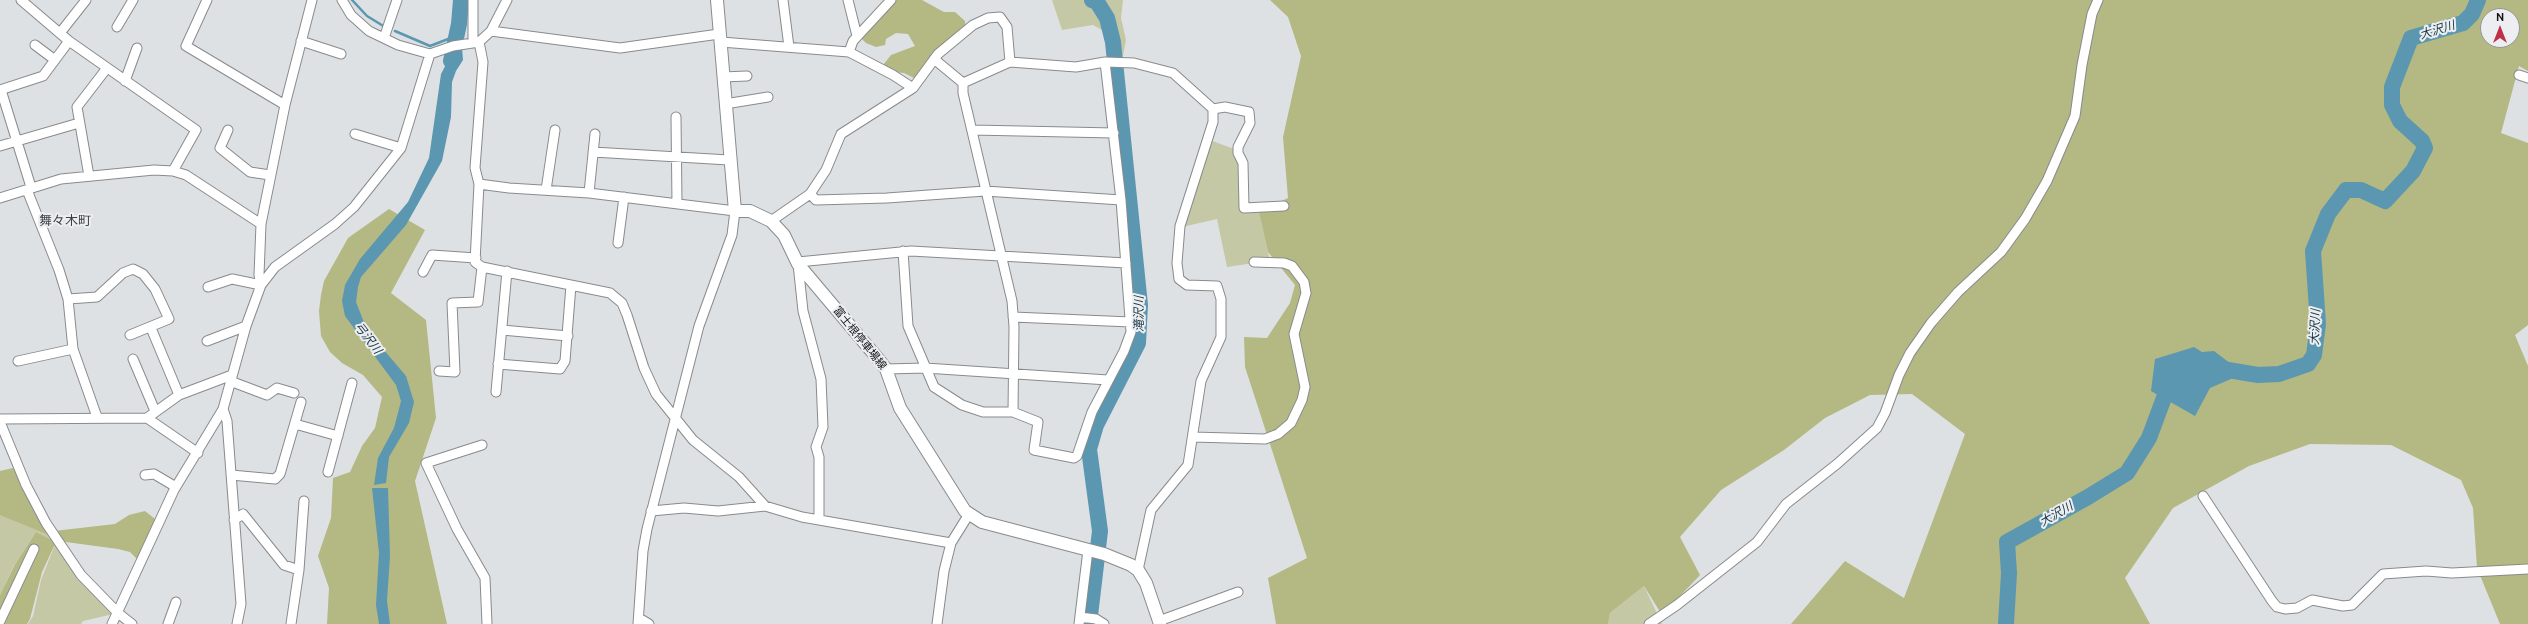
<!DOCTYPE html>
<meta charset="utf-8">
<style>
body{margin:0}
#map{position:relative;width:2528px;height:624px;overflow:hidden;background:#dee1e4;font-family:Ubuntu,sans-serif}
canvas{display:block}
.north{position:absolute;left:2480px;top:8px;width:40px;height:40px;box-sizing:border-box;background:#eceef1;border:1px solid #949698;border-radius:50%;rotate:0deg;font-size:11px;font-weight:700;line-height:16px;text-align:center;color:#111213}
.north::after{content:'';display:block;margin:auto;width:14px;height:18px;background:#bf2f48;clip-path:polygon(50% 0,100% 100%,50% 72%,0 100%)}
</style>
<div id="map">
<canvas width="2528" height="624"></canvas>
<div class="north">N</div>
</div>
<script>
const context = document.querySelector('canvas').getContext('2d');
context.lineJoin = 'round';
function fillPath(path, color) { context.fillStyle = color; context.fill(path, 'evenodd'); }
const poly = rows => new Path2D(rows.map(r => 'M' + r).join(''));
function stroke(path, color, width, dash) { context.strokeStyle = color; context.lineWidth = width; context.lineCap = dash ? 'butt' : 'round'; context.setLineDash(dash || []); context.stroke(path); }
function write(font, color, halo, rows, align = 'center') {
  context.font = font + ' Ubuntu,"Noto Sans JP",sans-serif'; context.lineWidth = 4; context.setLineDash([]); context.textBaseline = 'middle'; context.strokeStyle = halo; context.fillStyle = color; for (const [text, x, y, turn = 0] of rows) {
    context.save(); context.translate(x, y); context.rotate((+turn || 0) * Math.PI / 180); context.textAlign = isNaN(turn) ? turn : align; if (halo) context.strokeText(text, 0, 0); context.fillText(text, 0, 0); context.restore();
  }
}
const green = poly([
 [1052,0,1123,0,1121,18,1126,40,1123,56,1112,57,1102,30,1093,25,1062,30],
 [1210,140,1234,149,1239,159,1245,210,1259,211,1269,257,1267,261,1227,267,1217,219,1182,227],
 [0,514,53,534,118,613,83,621,81,624,28,624,33,616,41,580,56,542,36,532,14,565,0,595],
 [1644,586,1662,624,1608,624,1610,613]
]);
const forest = poly([
 [892,0,922,0,944,12,955,12,965,21,966,30,914,78,904,73,883,71,883,65,891,55,915,46,908,34,896,33,886,39,885,45,876,47,866,43,861,38],
 [1270,0,2528,0,2528,71,2519,66,2501,133,2528,143,2528,325,2515,335,2528,366,2528,624,2500,624,2477,568,2473,508,2461,480,2391,445,2310,444,2249,466,2173,508,2125,578,2150,624,1791,624,1845,561,1904,598,1965,434,1912,394,1870,395,1825,418,1784,450,1721,490,1680,537,1700,575,1662,615,1644,586,1610,613,1608,624,1276,624,1268,578,1307,558,1245,367,1244,337,1267,338,1290,303,1295,285,1268,252,1259,212,1288,198,1283,137,1301,56,1288,17],
 [2488,16,2512,16,2512,40,2488,40],
 [389,209,425,230,391,293,426,320,436,418,415,481,447,624,327,624,329,588,318,556,331,518,333,478,350,472,362,446,375,428,382,397,363,375,342,363,330,352,321,336,319,311,321,295,324,281,348,238],
 [13,468,54,531,115,524,129,515,145,511,155,519,157,536,137,559,130,552,118,549,66,542,0,515,0,471],
 [36,532,56,542,42,572,30,619,27,624,0,624,0,595,15,564]
]);
const water = poly([
 [462,47,463,60,456,71,452,82,451,117,442,161,406,225,361,277,358,287,356,302,367,330,406,376,414,402,409,423,389,457,386,483,374,485,378,458,394,428,401,401,396,385,345,316,342,301,345,285,360,259,408,202,429,158,441,74,454,49],
 [2194,347,2202,352,2214,351,2243,373,2228,375,2231,379,2210,388,2195,416,2151,391,2155,359],
 [372,488,388,488,390,556,387,601,390,624,379,624,376,605,379,553]
]);
const stream = poly([
 [352,0,367,16,385,27],
 [395,31,430,46,456,36]
]);
const river = poly([
 [451,61,459,24,461,0],
 [2222,369,2258,375,2279,374,2308,364,2314,355,2318,324,2313,251,2328,214,2346,190,2361,190,2385,201,2413,171,2425,148,2422,141,2400,121,2392,105,2392,87,2411,38,2463,23,2472,14,2478,0],
 [1089,624,1100,531,1089,449,1096,425,1138,343,1140,305,1113,42,1107,18,1097,2,1092,0],
 [2006,624,2009,573,2007,542,2088,497,2127,473,2149,438,2171,379]
]);
const minor = poly([
 [21,0,69,41,196,130,173,171],
 [207,0,186,46,285,105],
 [342,0,351,15,369,31,398,45,430,54,453,46,479,42,491,31,507,0],
 [473,0,473,43],
 [783,0,789,47],
 [848,0,857,36],
 [117,27,133,0],
 [491,31,620,48,719,34],
 [60,33,86,0],
 [384,38,397,0],
 [301,41,341,54],
 [479,42,483,62,475,168,479,184,509,188,589,193,735,211,732,235,699,326,647,529,643,551,638,624],
 [721,42,849,52,893,75,913,88],
 [35,45,55,60],
 [849,52,853,41,891,0],
 [934,59,963,83],
 [1105,62,1121,200,1131,332,1124,351,1092,412,1077,456,1074,458,1034,450,1038,422,1013,412,1014,327,1012,301,963,93,963,83,1010,62,1076,67,1105,62,1134,63,1173,73,1213,109,1213,122,1180,226,1177,263,1179,279,1187,285,1217,286,1221,299,1221,337,1201,381,1188,465,1151,510,1138,570],
 [2519,75,2528,78],
 [723,77,747,76],
 [125,81,137,48],
 [0,90,43,76,69,41],
 [1,90,31,187],
 [725,104,768,97],
 [1213,109,1225,107,1249,112,1250,123,1238,147,1238,153,1243,163,1244,208,1284,206],
 [676,117,677,203],
 [228,130,220,148,250,172,270,175],
 [973,130,1114,133],
 [355,134,401,148],
 [0,146,79,123],
 [593,152,729,160],
 [89,176,77,107,107,68],
 [479,184,475,262,482,267,610,293,622,303,627,315,644,368,656,394,693,440,739,477,765,506],
 [27,190,59,270,68,299,73,349,97,417],
 [546,190,555,130],
 [589,193,595,134],
 [810,194,816,200,887,198,985,191,1121,200],
 [0,198,61,179,154,170,173,171,186,175,261,224],
 [771,221,810,194,826,170,841,134,913,88,938,54,973,25,988,18,1000,17,1007,27,1010,62],
 [618,243,624,197],
 [903,251,908,326,934,387,962,405,983,412,1013,412],
 [798,262,911,251,1126,263],
 [798,264,803,311,821,379,823,427,816,447,819,457,819,520],
 [423,272,432,255,476,258],
 [261,285,259,275,261,224,285,105,312,0],
 [208,287,232,279,261,285],
 [68,299,97,297,123,273,133,269,143,274,155,289,169,319,130,335],
 [1013,317,1131,322],
 [151,328,179,395],
 [502,330,568,336],
 [207,341,246,326],
 [133,359,155,411],
 [18,361,73,349],
 [498,364,560,369,565,361,571,285],
 [886,369,925,368,1108,380],
 [439,371,455,372,452,303,478,302,482,267],
 [230,381,267,395,277,388,294,393],
 [496,392,507,271],
 [223,409,227,421,241,604,237,624],
 [147,418,179,395,232,375],
 [0,419,147,418,198,453],
 [0,422,26,485,46,523,81,575,118,613,132,624],
 [295,424,338,436],
 [1193,437,1265,439,1278,434,1291,423,1302,400,1305,387,1294,334,1306,293,1304,282,1292,266,1284,263,1254,262],
 [482,445,426,463,457,529,485,578,487,624],
 [328,472,352,383],
 [145,475,154,474,176,487],
 [231,475,275,479,280,474,301,402],
 [2203,496,2272,601,2277,607,2285,609,2297,608,2312,600,2343,606,2352,605,2383,574,2426,571,2452,573,2528,569],
 [651,511,684,508,718,511,765,506,802,517,951,543],
 [234,520,243,514,284,565,299,570,291,624],
 [299,570,304,501],
 [1080,617,1096,619,1104,624],
 [639,618,649,624],
 [0,621,34,549],
 [1159,621,1238,592],
 [112,624,174,490,223,409,246,326,261,285,275,267,335,224,354,207,401,148,430,54],
 [168,624,176,602],
 [937,624,944,571,951,543,969,514],
 [1079,624,1088,550],
 [1649,624,1677,605,1757,542,1786,504,1837,464,1877,428,1885,413,1899,375,1910,353,1931,323,1958,292,2001,252,2025,219,2047,181,2075,116,2082,65,2092,14,2098,0]
]);
const major = poly([
 [717,0,735,211,750,211,771,221,784,235,798,264,879,360,886,369,900,408,965,511,982,522,1104,554,1131,565,1138,570,1146,583,1160,624]
]);
const streetNames = [
 ["富士根停車場線",860,338,51]
];
const waterNames = [
 ["大沢川",2437,30,-17],
 ["滝沢川",1139,314,-90],
 ["大沢川",2315,327,-88],
 ["弓沢川",368,338,52],
 ["大沢川",2056,514,-30]
];
const quarterNames = [
 ["舞々木町",65,221]
];
fillPath(green, '#c5c8a4');
fillPath(forest, '#b4b882');
fillPath(water, '#5b97b1');
stroke(stream, '#5b97b1', 2.5);
stroke(river, '#5b97b1', 16);
stroke(minor, '#888b8d', 11);
stroke(major, '#888b8d', 14);
stroke(minor, '#fff', 9);
stroke(major, '#fff', 12);
write('11px', '#111213', '#eceef1', streetNames);
write('italic 12px', '#15333f', '#eceef1', waterNames);
write('13px', '#3d4042', '#eceef1', quarterNames);
</script>
